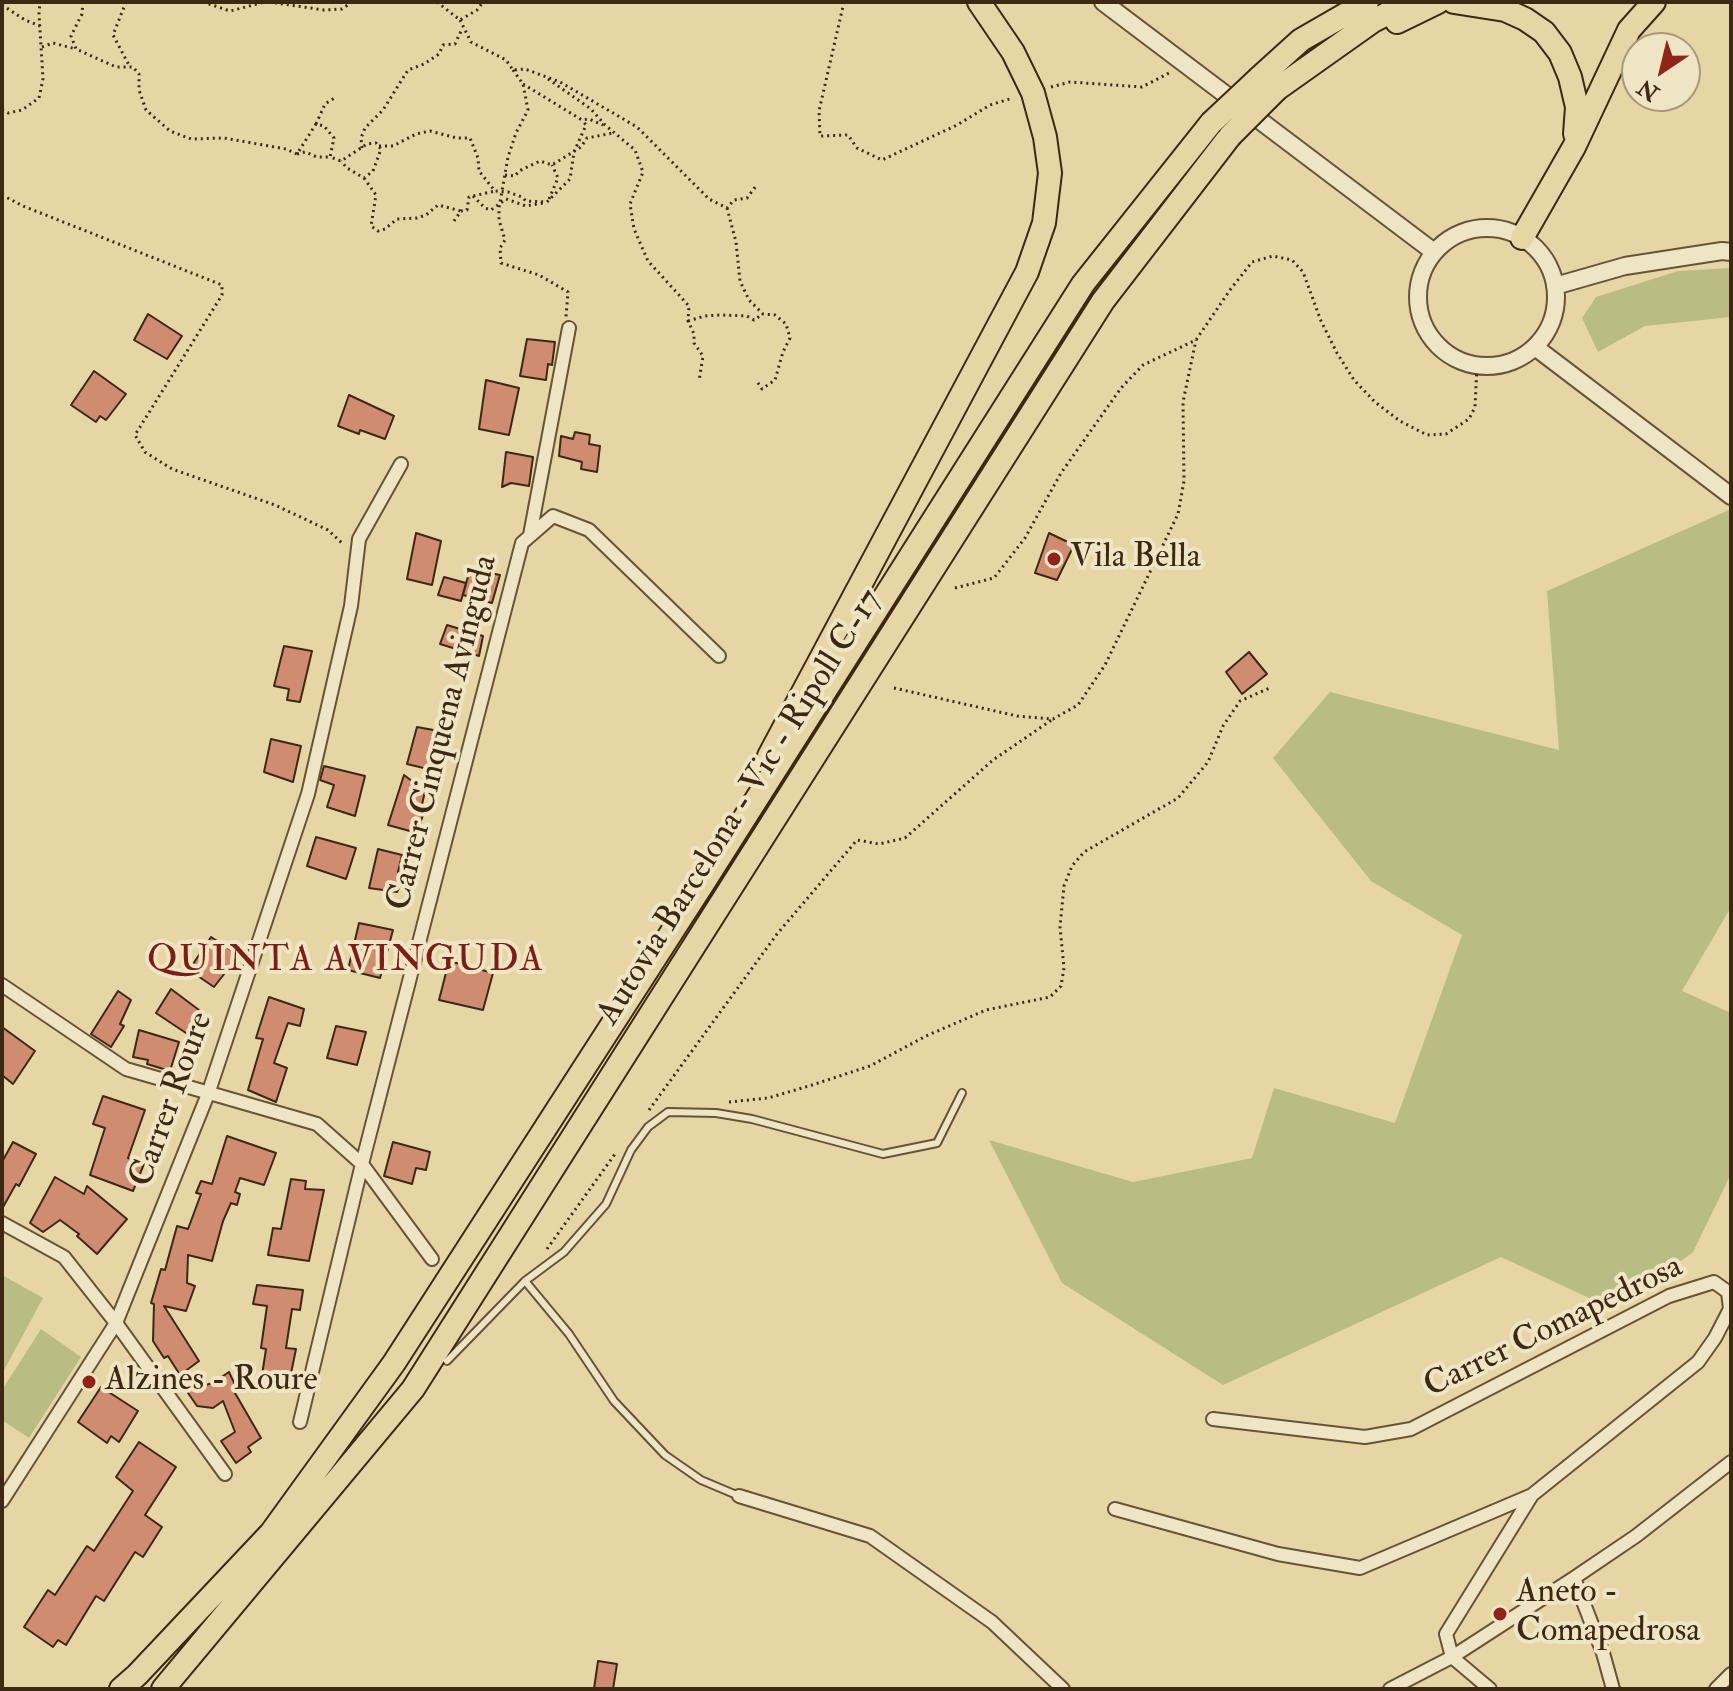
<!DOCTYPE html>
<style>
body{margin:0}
#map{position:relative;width:1733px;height:1691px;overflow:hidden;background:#e6d6a5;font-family:"IM FELL Double Pica",serif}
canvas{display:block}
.frame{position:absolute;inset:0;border:4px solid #3d2813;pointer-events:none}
.north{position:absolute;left:1621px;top:32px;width:80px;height:80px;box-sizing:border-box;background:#efe4c4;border:2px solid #a8997d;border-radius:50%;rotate:215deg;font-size:22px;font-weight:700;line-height:32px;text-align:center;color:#3d2813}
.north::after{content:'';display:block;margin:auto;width:28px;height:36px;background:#8f2418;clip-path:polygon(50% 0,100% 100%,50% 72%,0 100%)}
</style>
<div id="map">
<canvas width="1733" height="1691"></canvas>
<div class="frame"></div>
<div class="north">N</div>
</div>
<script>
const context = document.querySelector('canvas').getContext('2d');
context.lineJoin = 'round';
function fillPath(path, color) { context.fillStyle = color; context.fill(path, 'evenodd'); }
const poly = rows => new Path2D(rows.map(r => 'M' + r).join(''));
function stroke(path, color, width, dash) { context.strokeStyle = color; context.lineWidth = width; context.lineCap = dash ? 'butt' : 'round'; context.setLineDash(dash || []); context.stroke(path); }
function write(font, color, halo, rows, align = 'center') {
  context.font = font + ' "IM FELL Double Pica",serif'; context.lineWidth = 8; context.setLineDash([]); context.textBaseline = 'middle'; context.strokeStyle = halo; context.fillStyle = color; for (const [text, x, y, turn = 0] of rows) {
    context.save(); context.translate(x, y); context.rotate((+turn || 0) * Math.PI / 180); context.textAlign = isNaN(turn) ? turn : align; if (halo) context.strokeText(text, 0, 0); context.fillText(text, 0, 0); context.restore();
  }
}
const green = poly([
 [1731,268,1731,317,1645,326,1598,352,1582,318,1596,297,1678,271],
 [1731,509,1731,907,1682,991,1731,1013,1731,1174,1693,1252,1615,1310,1501,1257,1223,1385,1062,1283,989,1140,1133,1182,1252,1158,1274,1088,1395,1123,1462,935,1371,881,1273,758,1330,692,1559,750,1547,591],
 [2,1275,43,1298,2,1374],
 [41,1329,81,1357,29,1438,2,1420,2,1390]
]);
const building = poly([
 [148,314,182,336,167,359,134,340,148,314],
 [527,339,555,342,552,365,548,364,546,380,520,376,527,339],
 [94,371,126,394,106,420,100,416,96,422,71,405,94,371],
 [486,380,519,388,509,435,479,429,486,380],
 [349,395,394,416,385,439,360,430,359,434,338,426,349,395],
 [575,432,590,435,589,444,600,446,597,472,581,469,582,462,559,456,561,436,573,439,575,432],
 [506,452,533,457,529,486,511,483,502,487,506,452],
 [416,533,441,541,432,585,407,579,416,533],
 [1049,533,1074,545,1057,580,1035,573,1049,533],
 [470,569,500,575,492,603,463,595,470,569],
 [444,577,466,583,461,601,438,595,444,577],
 [447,625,483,636,479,656,440,644,447,625],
 [284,646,312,651,300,702,287,700,289,689,274,686,284,646],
 [1249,652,1267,674,1242,694,1226,672,1249,652],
 [417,727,450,733,440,772,407,764,417,727],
 [271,739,301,746,293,782,264,772,271,739],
 [324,766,365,776,355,816,327,807,334,785,320,780,324,766],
 [404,775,425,791,420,814,423,815,417,833,388,825,404,775],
 [316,837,356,848,346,879,307,866,316,837],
 [378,849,402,855,398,872,405,875,397,892,369,888,378,849],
 [359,923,393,930,380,978,348,970,359,923],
 [211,937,239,955,214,987,189,970,211,937],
 [449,961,493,973,483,1010,439,1000,449,961],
 [171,989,207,1016,192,1037,156,1013,171,989],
 [118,991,131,1000,120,1024,124,1026,111,1047,91,1034,118,991],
 [269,997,304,1009,300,1026,288,1023,274,1063,287,1068,276,1102,248,1090,263,1039,256,1038,269,997],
 [336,1026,366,1032,357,1065,327,1058,336,1026],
 [2,1027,35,1051,13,1084,2,1075,2,1027],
 [139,1030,179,1042,170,1071,147,1064,148,1060,133,1057,139,1030],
 [103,1096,145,1110,128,1158,144,1164,133,1191,90,1175,105,1128,93,1124,103,1096],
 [227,1136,276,1153,264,1185,240,1178,235,1192,240,1194,237,1205,231,1203,223,1221,212,1261,188,1255,187,1283,195,1286,186,1311,164,1306,199,1361,180,1375,168,1356,164,1358,153,1341,154,1304,151,1303,161,1269,165,1270,177,1226,188,1229,201,1194,196,1193,201,1181,212,1184,227,1136],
 [13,1142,36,1154,19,1186,16,1184,2,1209,2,1162,13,1142],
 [393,1142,430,1152,426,1170,416,1168,412,1184,384,1176,393,1142],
 [55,1177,84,1194,87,1186,127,1219,97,1254,77,1236,79,1234,60,1220,43,1232,30,1223,55,1177],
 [291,1179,306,1181,305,1189,324,1190,309,1261,268,1255,273,1228,281,1229,291,1179],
 [257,1285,303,1290,300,1310,292,1309,286,1348,296,1349,290,1378,262,1375,266,1349,261,1348,267,1306,253,1304,257,1285],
 [229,1372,238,1391,235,1393,261,1438,248,1447,251,1452,236,1463,221,1441,235,1432,223,1401,213,1408,197,1406,186,1390,213,1383,229,1372],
 [101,1387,138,1411,119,1442,111,1436,107,1443,78,1422,101,1387],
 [139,1442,176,1467,145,1515,162,1527,143,1557,135,1552,104,1601,96,1596,66,1645,58,1640,53,1647,24,1627,48,1590,55,1595,87,1546,94,1551,133,1491,116,1477,139,1442],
 [598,1661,617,1664,613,1689,594,1689,598,1661]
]);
const path = poly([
 [83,2,82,14,71,36,76,49,116,67,133,67,139,74,139,90,146,110,170,131,191,139,224,138,286,149,297,154,316,124,324,126,334,138,330,157,341,161,367,144,376,143,381,149,373,171,364,178,347,168,341,161],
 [126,2,113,35,130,67],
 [203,2,230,11,265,2],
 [269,2,324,10,342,9,352,2],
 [437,2,460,20,477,10,483,2],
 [844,2,819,111,820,136,848,135,857,148,882,160,957,125,990,105,1013,98],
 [2,5,25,20,40,26],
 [460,20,471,42,506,60,513,70,525,69,560,82,637,127,709,199,727,208,734,200,747,198,756,186],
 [42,47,53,43,76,49],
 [513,70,523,84,528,110,516,133,508,157,499,208,499,220,505,240,500,248,501,263,539,275,568,292,566,317],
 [548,79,591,109,605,125,635,150,643,172,630,204,634,229,648,261,689,306,688,321,694,334,694,343,703,356,699,381],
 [523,84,582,120,589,119,603,125],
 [1051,87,1070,82,1142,87,1171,72],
 [2,110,8,113,22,110,39,98,43,79,39,14,40,2],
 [316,124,325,104,336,97],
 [379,146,393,146,416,134,430,131,457,138,470,138,478,158,479,171,495,191,508,192,522,197,526,201,547,202,570,179,574,152,586,125,582,120],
 [362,148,361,138,365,128,383,110,408,70,424,64,439,54,443,45,455,44,462,29],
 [297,154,305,152,317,157,330,157],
 [505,175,515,176,519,171,540,161,552,165,581,147,587,138,613,133],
 [364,178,376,195,371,226,378,231,385,229,397,219,417,218,426,215,438,205,461,211],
 [2,195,23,206,222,285,222,295,135,435,145,452,172,469,275,505,328,530,344,545],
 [473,196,485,208,491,210,506,199,526,206,543,203],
 [549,199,558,178,552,165],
 [727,208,736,242,740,281,749,300,763,314,775,315,786,324,790,338,783,352,775,380,762,389,756,380],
 [454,221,461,211,467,210,469,197,495,191],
 [688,321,705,316,721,315,747,316,754,320,763,314],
 [955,588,994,578,1025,538,1061,473,1121,388,1143,365,1196,340,1230,290,1252,262,1273,256,1292,260,1303,272,1321,321,1337,353,1354,380,1375,402,1400,421,1427,435,1446,434,1469,419,1475,407,1477,366],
 [894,688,1017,716,1053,719,1078,705,1105,665,1178,514,1184,481,1183,402,1196,340],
 [729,1102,768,1098,809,1086,870,1066,926,1036,986,1010,1050,997,1061,986,1064,968,1060,927,1064,886,1072,866,1084,852,1178,798,1208,762,1223,726,1240,701,1272,687],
 [649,1110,777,934,857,840,879,844,905,838,993,760,1053,719],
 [547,1249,615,1154]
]);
const service = poly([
 [525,1281,564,1252,606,1204,631,1150,648,1127,668,1112,716,1113,752,1119,883,1154,937,1143,962,1093],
 [447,1361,525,1281,569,1334,614,1401,665,1455,701,1480,739,1496]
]);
const minor = poly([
 [530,535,569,328],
 [2,985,126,1069,317,1124,362,1164,432,1259],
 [2,1223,64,1257,116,1323,225,1474],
 [1213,1419,1365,1437,1411,1429,1669,1296,1714,1282,1728,1292,1730,1309,1715,1338,1698,1362,1532,1495,1446,1634,1452,1657],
 [300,1422,362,1164,522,543,553,516,589,530,719,656],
 [739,1496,870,1536,992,1622,1063,1689],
 [2,1501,116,1323,208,1094,308,794,351,606,359,539,401,464],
 [1115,1509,1278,1554,1360,1568,1532,1495],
 [1574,1578,1603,1653,1613,1689],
 [1452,1657,1490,1689],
 [1390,1689,1452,1657,1574,1578,1636,1536,1731,1462],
 [1716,1689,1731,1674]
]);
const tertiary = poly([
 [1103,2,1434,252],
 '1418 297a69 69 0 1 1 138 0a69 69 0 1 1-138 0Z',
 [1555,286,1625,266,1722,251,1731,252],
 [1535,347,1731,496]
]);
const trunk = poly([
 [1454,2,1505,10,1525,19,1544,32,1560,53,1570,77,1577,107,1575,134],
 [1397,22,1438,2],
 [1259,78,1301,40,1367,2],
 [1277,89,1373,21,1410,2],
 [1522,238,1574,147,1629,30,1654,2],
 [769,756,1027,272,1044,223,1050,173,1045,137,1033,93,1013,52,979,2],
 [121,1689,137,1675,271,1533,394,1363,704,882,1083,284,1211,123],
 [163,1689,413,1389,1103,301,1230,136]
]);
const trunkBridge = poly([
 [1211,123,1259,78],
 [1230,136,1277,89]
]);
const markers = [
 [1054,559,8,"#8f2418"],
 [89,1382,8,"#8f2418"],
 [1500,1614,8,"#8f2418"]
];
const poiNames = [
 ["Vila Bella",1070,559],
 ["Alzines - Roure",105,1382],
 ["Aneto -",1516,1594],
 ["Comapedrosa",1516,1633]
];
const streetNames = [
 ["Carrer Cinquena Avinguda",444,733,-76],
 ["Autovia Barcelona - Vic - Ripoll C-17",741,808,-58],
 ["Carrer Roure",173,1100,-70],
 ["Carrer Comapedrosa",1554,1328,-26]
];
const neighbourhoodNames = [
 ["QUINTA AVINGUDA",346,962]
];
fillPath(green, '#b9bd83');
fillPath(building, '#cf8c70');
stroke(building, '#3d2813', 2);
stroke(service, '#675438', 10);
stroke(minor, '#675438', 16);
stroke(tertiary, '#675438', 20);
stroke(trunk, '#3d2813', 26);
stroke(path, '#3d2813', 3, [2, 4]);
stroke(service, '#efe4c4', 6);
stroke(minor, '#efe4c4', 12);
stroke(tertiary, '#efe4c4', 16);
stroke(trunk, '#e6d6a5', 22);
stroke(trunkBridge, '#3d2813', 26, []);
stroke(trunkBridge, '#e6d6a5', 22);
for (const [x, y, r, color] of markers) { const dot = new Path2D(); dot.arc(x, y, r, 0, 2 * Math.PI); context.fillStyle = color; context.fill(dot); stroke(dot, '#efe4c4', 3); }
write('34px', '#3d2813', '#efe4c4', poiNames, 'left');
write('34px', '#3d2813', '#efe4c4', streetNames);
context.letterSpacing = '2px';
write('36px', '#7a1f14', '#efe4c4', neighbourhoodNames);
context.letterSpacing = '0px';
</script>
